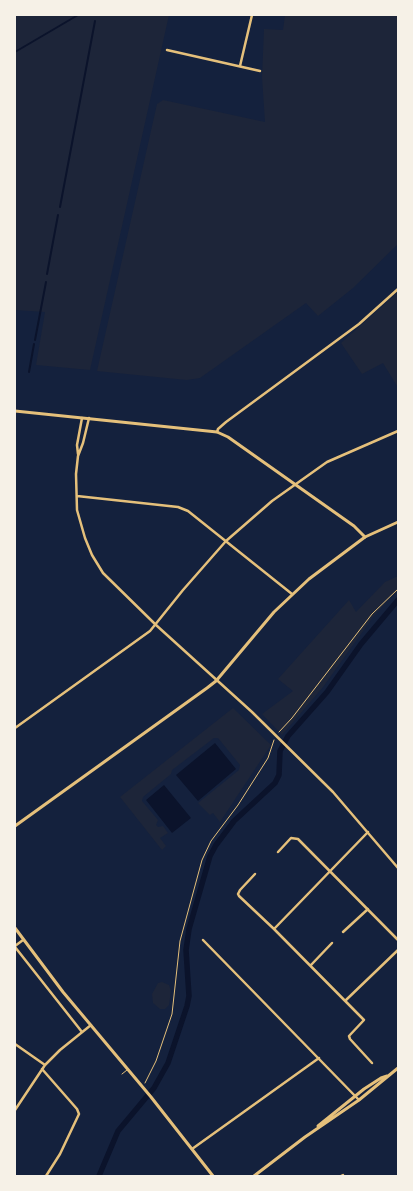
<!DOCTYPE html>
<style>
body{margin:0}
#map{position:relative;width:413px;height:1191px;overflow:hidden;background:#14213d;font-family:Ubuntu,sans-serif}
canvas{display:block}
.frame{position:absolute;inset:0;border:16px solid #f6f1e7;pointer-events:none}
</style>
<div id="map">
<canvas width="413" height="1191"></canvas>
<div class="frame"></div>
</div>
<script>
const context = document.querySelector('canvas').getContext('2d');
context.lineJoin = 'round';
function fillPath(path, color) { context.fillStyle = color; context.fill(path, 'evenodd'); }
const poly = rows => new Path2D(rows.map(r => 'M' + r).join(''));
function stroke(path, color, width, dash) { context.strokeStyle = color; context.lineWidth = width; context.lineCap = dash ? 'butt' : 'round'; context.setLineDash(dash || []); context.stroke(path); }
const green = poly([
 [15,15,169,15,90,370,36,365,45,312,15,310],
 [285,15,398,15,398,244,353,288,318,316,306,303,200,378,187,380,97,371,157,104,163,100,265,122,262,77,264,29,283,30],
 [398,292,398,385,397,386,383,363,362,374,341,343],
 [398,576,398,592,394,594,373,617,323,687,282,735,262,714,293,691,278,679,349,600,356,612,385,582],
 [233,708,271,745,220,822,213,813,210,815,198,803,239,770,240,765,218,738,214,738,172,770,171,774,143,797,142,801,158,820,156,825,158,827,163,826,168,833,160,838,166,846,162,850,120,797],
 [162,982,169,985,171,991,169,1005,165,1009,160,1009,153,1003,152,994,158,983]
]);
const water = poly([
 [215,743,236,769,198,801,176,775],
 [164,785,191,818,172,833,146,800]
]);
const stream = poly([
 [15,52,78,15],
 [60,207,95,21],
 [47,274,58,215],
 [35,340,46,282],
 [29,372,34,344]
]);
const canal = poly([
 [99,1176,118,1131,154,1088,168,1063,187,1006,189,996,186,950,189,929,210,856,216,845,234,821,275,783,279,775,280,751,288,736,327,692,361,644,398,600]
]);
const path = poly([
 [279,732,292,718,372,614,398,589],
 [145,1083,156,1061,172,1014,180,941,202,860,211,841,238,805,268,758,274,740]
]);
const service = poly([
 [122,1074,127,1070]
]);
const minor = poly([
 [167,50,260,71],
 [240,66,252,15],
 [89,418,83,443,78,456,76,474,77,510,85,538,92,555,103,573,156,625,252,712,333,792,398,868],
 [217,432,218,429,226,422,359,324,398,289],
 [78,454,77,445,82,418],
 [77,496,178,507,188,511,292,594],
 [15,728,150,631,183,590,226,541,272,501,327,462,398,431],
 [278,852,291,838,298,839,398,940],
 [255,874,240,890,238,894,239,896,274,929,364,1020,349,1036,350,1039,372,1063],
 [274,929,368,832],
 [343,932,368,909],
 [203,940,359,1100],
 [15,946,23,940],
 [15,947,82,1032],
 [311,965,332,943],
 [346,1000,398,950],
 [15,1044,45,1065],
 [42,1069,77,1109,79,1114,60,1154,46,1176],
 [15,1110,45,1065,60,1050,91,1025],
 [192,1149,319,1058],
 [341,1176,343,1175]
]);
const tertiary = poly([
 [15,411,217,432,228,437,354,526,365,537],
 [318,1126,364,1089,381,1078,387,1076],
 [254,1176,305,1137,359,1100,398,1068]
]);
const secondary = poly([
 [15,826,207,688,216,681,274,612,309,579,365,537,398,522],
 [15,928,63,992,151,1097,213,1176]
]);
fillPath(green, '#1d2539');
fillPath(water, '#0b132b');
stroke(stream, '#0b132b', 2);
stroke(canal, '#0b132b', 5.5);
stroke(path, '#e5c07b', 1);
stroke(service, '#e5c07b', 1);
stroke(minor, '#e5c07b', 2.5);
stroke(tertiary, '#e5c07b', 3);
stroke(secondary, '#e5c07b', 3);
</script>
